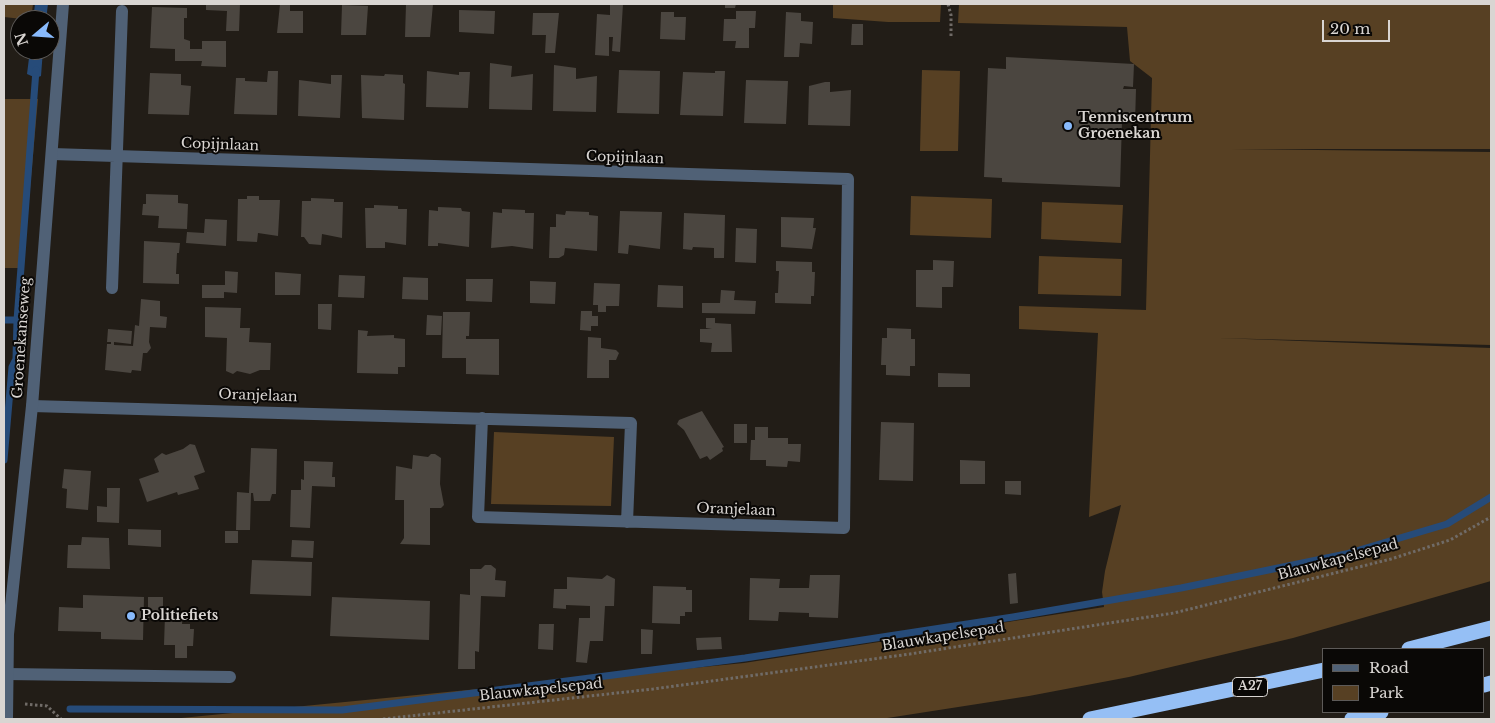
<!DOCTYPE html>
<style>
body{margin:0}
#map{position:relative;width:1495px;height:723px;overflow:hidden;background:#221d17;font-family:"Libre Baskerville",serif}
canvas{display:block}
.frame{position:absolute;inset:0;border:5px solid #d9d5d2;pointer-events:none}
.legend{position:absolute;left:1322px;top:648px;width:162px;height:65px;box-sizing:border-box;background:#0a0806;border:1px solid #5d5a58;margin:0;padding:6px 9px;list-style:none;font-size:15px;color:#d9d5d2}
.legend li{display:flex;align-items:center;gap:10px;height:25px}
.legend b{width:25px;border:1px solid #5d5a58}
.north{position:absolute;left:10px;top:10px;width:50px;height:50px;box-sizing:border-box;background:#0a0806;border:1px solid #5d5a58;border-radius:50%;rotate:252deg;font-size:14px;font-weight:700;line-height:20px;text-align:center;color:#d9d5d2}
.north::after{content:'';display:block;margin:auto;width:18px;height:22px;background:#88bafc;clip-path:polygon(50% 0,100% 100%,50% 72%,0 100%)}
.scale{position:absolute;left:1322px;top:20px;width:68px;height:22px;box-sizing:border-box;border:2px solid #d9d5d2;border-top:0;padding-left:6px;font-size:15px;line-height:18px;white-space:nowrap;color:#d9d5d2;-webkit-text-stroke:4px #0a0806;paint-order:stroke}
</style>
<div id="map">
<canvas width="1495" height="723"></canvas>
<div class="frame"></div>
<ul class="legend">
<li><b style="height:6px;background:#506176"></b>Road</li>
<li><b style="height:14px;background:#574023"></b>Park</li>
</ul>
<div class="north">N</div>
<div class="scale">20 m</div>
</div>
<script>
const context = document.querySelector('canvas').getContext('2d');
context.lineJoin = 'round';
function fillPath(path, color) { context.fillStyle = color; context.fill(path, 'evenodd'); }
const poly = rows => new Path2D(rows.map(r => 'M' + r).join(''));
function stroke(path, color, width, dash) { context.strokeStyle = color; context.lineWidth = width; context.lineCap = dash ? 'butt' : 'round'; context.setLineDash(dash || []); context.stroke(path); }
function write(font, color, halo, rows, align = 'center') {
  context.font = font + ' "Libre Baskerville",serif'; context.lineWidth = 4; context.setLineDash([]); context.textBaseline = 'middle'; context.strokeStyle = halo; context.fillStyle = color; for (const [text, x, y, turn = 0] of rows) {
    context.save(); context.translate(x, y); context.rotate((+turn || 0) * Math.PI / 180); context.textAlign = isNaN(turn) ? turn : align; if (halo) context.strokeText(text, 0, 0); context.fillText(text, 0, 0); context.restore();
  }
}
const green = poly([
 [4,4,33,4,31,20,4,17],
 [833,4,941,4,940,22,888,22,833,18],
 [959,4,1491,4,1491,149,1232,149,1491,152,1491,345,1218,338,1491,348,1491,581,1293,638,1129,677,1029,696,881,719,171,719,744,663,1104,607,1102,592,1105,571,1121,505,1089,517,1098,333,1019,329,1019,306,1146,310,1152,78,1130,61,1127,27,958,23],
 [922,70,960,71,958,151,920,151],
 [4,99,38,99,23,268,4,268],
 [911,196,992,199,991,238,910,235],
 [1042,202,1123,205,1121,243,1041,239],
 [1039,256,1122,259,1121,296,1038,294],
 [494,432,614,437,611,506,491,504]
]);
const water = poly([
 [35,4,48,4,46,20,33,20],
 [30,50,43,50,41,76,36,78,27,74]
]);
const stream = poly([
 [4,320,17,320],
 [4,460,12,367,16,359,17,320,36,70],
 [70,709,342,710,745,658,1013,617,1181,588,1346,554,1447,524,1491,497]
]);
const building = poly([
 [206,4,240,4,239,31,226,31,227,11,206,10],
 [280,4,290,4,290,11,303,11,303,33,277,33],
 [406,4,433,4,430,37,405,37],
 [610,4,623,4,620,52,612,51,613,37,609,37,609,56,595,55,597,14,610,15],
 [725,4,736,4,735,8,725,8],
 [342,5,368,6,366,35,341,35],
 [152,7,187,8,187,18,184,18,184,39,190,41,190,49,202,49,202,41,226,41,226,67,201,66,202,61,175,61,175,49,150,48],
 [459,10,495,11,494,34,459,32],
 [736,11,756,11,755,28,749,28,749,48,735,48,736,41,723,41,724,19,736,19],
 [661,12,674,12,674,17,686,17,685,40,660,39],
 [786,12,801,13,801,21,813,22,812,44,800,43,799,57,784,57],
 [533,13,559,13,555,53,545,53,546,35,532,35],
 [852,24,863,24,863,45,851,45],
 [1006,57,1134,64,1133,87,1124,86,1123,89,1136,89,1135,123,1122,122,1120,187,1002,182,1002,178,984,177,988,68,1006,69],
 [490,63,512,66,511,77,533,74,532,110,489,109],
 [554,65,576,68,576,79,597,76,596,112,553,111],
 [619,70,660,71,659,114,617,113],
 [268,71,278,71,277,115,234,114,236,78,245,78,245,81,267,82],
 [427,71,459,75,459,72,470,72,468,108,426,107],
 [715,71,725,71,723,116,680,115,683,72,715,73],
 [150,73,181,74,181,85,191,86,189,115,148,114],
 [385,74,403,75,403,83,405,84,404,120,362,118,361,75,384,76],
 [331,75,342,75,340,118,298,116,299,80,331,84],
 [746,80,788,81,786,124,744,123],
 [825,82,830,82,830,92,851,90,850,126,808,125,809,86],
 [146,194,178,195,178,203,188,204,187,229,158,228,159,216,142,215,143,204,146,204],
 [247,196,259,196,259,200,280,200,278,236,258,233,257,242,237,241,238,199,247,199],
 [311,198,334,199,334,202,343,202,342,238,322,234,321,245,309,244,304,237,301,237,302,201,311,201],
 [374,205,398,206,398,209,407,209,406,245,385,242,385,248,366,248,365,208,374,208],
 [438,207,461,208,462,211,470,212,469,247,438,243,438,246,428,246,429,210,438,211],
 [502,209,525,210,525,213,534,213,533,249,512,246,491,248,493,212,502,213],
 [566,211,589,212,589,215,598,216,597,251,565,248,564,255,559,258,549,258,550,227,556,227,556,214,565,215],
 [620,211,662,212,660,249,629,245,628,254,618,253],
 [684,213,725,215,724,258,714,258,714,248,693,247,692,250,683,249],
 [781,217,814,218,813,228,816,228,812,249,781,247],
 [205,219,227,220,226,246,186,243,187,232,204,233],
 [736,228,757,229,756,263,735,262],
 [144,241,180,243,179,253,177,253,176,274,179,274,179,284,143,283],
 [933,260,954,261,953,287,942,287,942,308,916,307,916,270,933,270],
 [776,261,812,262,812,272,815,272,814,296,811,296,811,304,775,303,775,293,778,293,779,271,776,271],
 [225,271,238,272,237,293,224,292,224,298,202,298,202,285,225,285],
 [275,272,301,274,300,295,275,295],
 [339,275,365,276,364,298,338,297],
 [403,277,428,278,428,300,402,299],
 [466,279,493,279,492,302,466,301],
 [530,281,556,282,555,304,530,303],
 [594,283,620,284,619,306,606,306,606,312,598,312,598,305,593,305],
 [658,285,683,286,683,308,657,307],
 [721,290,735,291,734,300,756,301,755,314,702,313,702,303,720,303],
 [141,299,160,301,160,316,167,317,166,328,150,327,149,342,151,348,147,353,143,353,141,371,132,370,131,373,105,370,107,344,111,344,111,342,107,342,108,329,132,331,131,344,114,342,114,345,133,346,135,325,139,326],
 [318,304,332,304,331,330,318,329],
 [205,307,241,308,240,328,250,328,249,342,271,343,270,370,260,370,250,374,237,371,233,374,226,371,227,338,205,337],
 [581,311,592,311,592,316,598,316,598,326,591,326,591,331,580,330],
 [443,312,470,312,469,336,466,336,466,339,499,339,499,375,466,374,466,358,442,358],
 [427,315,442,316,441,335,426,335],
 [706,318,715,318,715,323,731,324,732,352,711,352,712,343,700,342,700,329,712,329,706,328],
 [887,328,911,329,911,339,915,339,915,366,910,366,910,376,886,375,886,365,881,365,882,338,887,338],
 [358,330,368,331,367,336,394,335,394,338,405,339,405,367,398,367,398,374,357,373],
 [588,337,601,338,601,348,616,350,619,353,616,360,609,360,609,378,587,378],
 [938,373,970,374,970,387,938,387],
 [702,411,724,447,722,448,723,451,710,460,707,456,700,459,684,430,677,424,679,420],
 [881,422,914,423,913,481,879,480],
 [734,424,747,424,747,443,734,443],
 [755,427,768,427,768,438,788,438,788,444,801,444,800,462,788,461,787,467,766,466,766,460,750,460,751,440,755,440],
 [190,444,195,445,205,472,194,476,199,489,178,495,177,492,147,502,139,479,159,472,154,459,162,453,166,455,183,449],
 [251,448,277,449,276,494,272,494,270,501,254,501,253,493,251,493,250,530,236,530,237,492,249,493],
 [431,454,435,454,441,458,440,484,444,505,441,508,430,508,430,545,400,544,404,538,404,500,395,500,396,466,412,469,413,455,428,457],
 [960,460,985,461,985,484,960,484],
 [304,461,333,462,332,477,335,477,335,487,312,486,310,528,290,527,291,490,301,490,301,479,304,480],
 [64,469,91,471,88,510,66,508,67,489,62,488],
 [1005,481,1021,481,1021,495,1005,494],
 [107,488,120,488,119,523,97,522,97,506,107,507],
 [128,529,161,530,161,547,128,545],
 [225,531,238,531,238,543,225,543],
 [82,537,109,538,110,569,67,568,68,545,81,545],
 [292,540,314,541,313,558,291,557],
 [252,560,312,562,311,596,250,594],
 [485,565,491,565,496,569,495,580,506,581,505,597,481,596,479,652,475,651,475,669,458,669,460,594,470,595,470,569,481,569],
 [1016,573,1018,603,1010,604,1008,574],
 [607,575,615,579,614,606,605,606,603,641,590,641,587,663,576,662,579,618,590,618,590,606,566,605,566,609,553,608,554,589,567,589,567,577,602,579],
 [810,575,840,575,838,618,809,617,809,613,779,612,778,621,749,620,750,578,780,579,779,588,809,588],
 [653,586,686,587,686,590,692,590,692,612,685,612,685,616,680,616,680,624,652,623],
 [83,595,144,597,143,640,101,639,101,632,58,631,59,607,83,608],
 [148,597,163,597,163,619,148,618],
 [332,597,430,601,429,640,330,636],
 [165,615,183,615,182,624,190,624,190,629,194,629,193,646,187,646,187,658,175,658,175,645,164,645],
 [539,624,554,624,553,650,538,649],
 [641,629,653,630,652,654,641,654],
 [721,637,722,649,697,650,696,638]
]);
const path = poly([
 [948,4,951,15,951,38],
 [25,704,47,706,61,719],
 [383,719,653,689,910,654,1174,613,1391,559,1450,540,1491,517]
]);
const minor = poly([
 [52,154,848,179,844,528,478,517,482,418],
 [112,288,122,11],
 [32,406,631,423,627,522],
 [6,674,230,677]
]);
const tertiary = poly([
 [7,719,8,634,32,406,63,4]
]);
const motorway = poly([
 [1409,649,1491,628],
 [1484,685,1491,683],
 [1090,719,1324,670],
 [1352,719,1381,712]
]);
const markers = [
 [1068,126,5,"#88bafc"],
 [131,616,5,"#88bafc"]
];
const shields = [
 [1250,687,35]
];
const shieldNames = [
 ["A27",1250,687]
];
const poiNames = [
 ["Tenniscentrum",1078,118],
 ["Groenekan",1078,134],
 ["Politiefiets",141,616]
];
const streetNames = [
 ["Copijnlaan",220,145,2],
 ["Copijnlaan",625,158,2],
 ["Groenekanseweg",22,338,-86],
 ["Oranjelaan",258,396,2],
 ["Oranjelaan",736,510,2],
 ["Blauwkapelsepad",1338,560,-15],
 ["Blauwkapelsepad",943,637,-9],
 ["Blauwkapelsepad",541,690,-6]
];
fillPath(green, '#574023');
fillPath(water, '#264b79');
stroke(stream, '#264b79', 7);
fillPath(building, '#4b4640');
stroke(path, '#706b67', 3, [2.5, 2.5]);
stroke(minor, '#506176', 12);
stroke(tertiary, '#506176', 12);
stroke(motorway, '#95bff5', 15);
for (const [x, y, r, color] of markers) { const dot = new Path2D(); dot.arc(x, y, r, 0, 2 * Math.PI); context.fillStyle = color; context.fill(dot); stroke(dot, '#0a0806', 2); }
for (const [x, y, w] of shields) { const box = new Path2D(); box.roundRect(x - w / 2, y - 9.5, w, 19, 4); context.fillStyle = '#0a0806'; context.fill(box); stroke(box, '#d9d5d2', 1); }
write('bold 12px', '#d9d5d2', null, shieldNames);
write('bold 14px', '#d9d5d2', '#0a0806', poiNames, 'left');
write('14px', '#d9d5d2', '#0a0806', streetNames);
</script>
